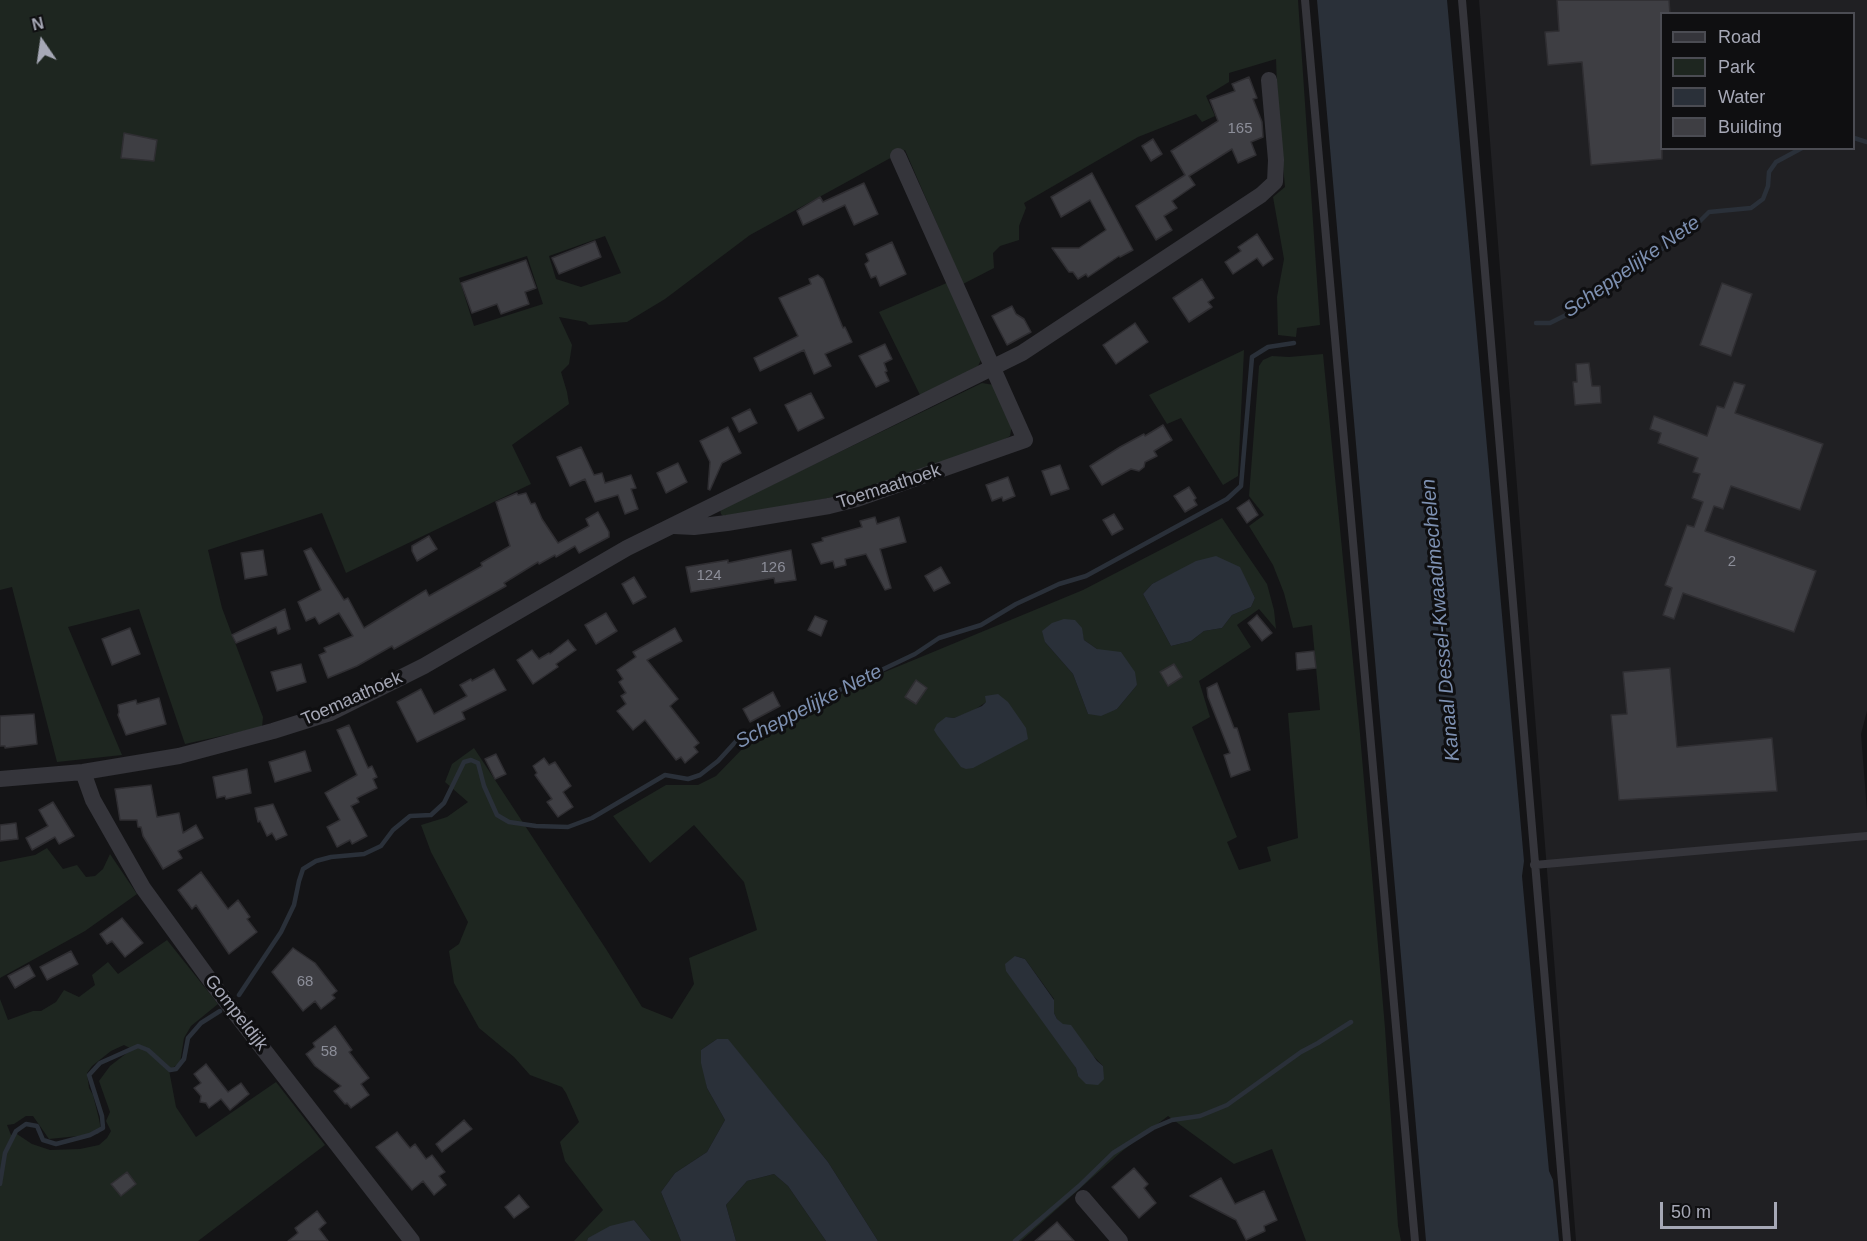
<!DOCTYPE html>
<style>
body{margin:0}
#map{position:relative;width:1867px;height:1241px;overflow:hidden;background:#141416;font-family:Helvetica,sans-serif}
canvas{display:block}
.legend{position:absolute;left:1660px;top:12px;width:195px;height:138px;box-sizing:border-box;background:#0f0f11;border:2px solid #4b4c53;margin:0;padding:8px 10px;list-style:none;font-size:18px;color:#a6a8b6}
.legend li{display:flex;align-items:center;gap:12px;height:30px}
.legend b{width:30px;border:2px solid #4b4c53}
.north{position:absolute;left:12px;top:12px;width:60px;height:60px;-webkit-text-stroke:4px #0f0f11;paint-order:stroke;rotate:347deg;font-size:16px;font-weight:700;line-height:24px;text-align:center;color:#a6a8b6}
.north::after{content:'';display:block;margin:auto;width:21px;height:27px;background:#a6a8b6;clip-path:polygon(50% 0,100% 100%,50% 72%,0 100%)}
.scale{position:absolute;left:1660px;top:1202px;width:117px;height:27px;box-sizing:border-box;border:3px solid #a6a8b6;border-top:0;padding-left:8px;font-size:18px;line-height:21px;white-space:nowrap;color:#a6a8b6;-webkit-text-stroke:4px #0f0f11;paint-order:stroke}
</style>
<div id="map">
<canvas width="1867" height="1241"></canvas>
<ul class="legend">
<li><b style="height:8px;background:#35353b"></b>Road</li>
<li><b style="height:16px;background:#1e2620"></b>Park</li>
<li><b style="height:16px;background:#2a3039"></b>Water</li>
<li><b style="height:16px;background:#3e3e43"></b>Building</li>
</ul>
<div class="north">N</div>
<div class="scale">50 m</div>
</div>
<script>
const context = document.querySelector('canvas').getContext('2d');
context.lineJoin = 'round';
function fillPath(path, color) { context.fillStyle = color; context.fill(path, 'evenodd'); }
const poly = rows => new Path2D(rows.map(r => 'M' + r).join(''));
function stroke(path, color, width, dash) { context.strokeStyle = color; context.lineWidth = width; context.lineCap = dash ? 'butt' : 'round'; context.setLineDash(dash || []); context.stroke(path); }
function write(font, color, halo, rows, align = 'center') {
  context.font = font + ' Helvetica,sans-serif'; context.lineWidth = 6; context.setLineDash([]); context.textBaseline = 'middle'; context.strokeStyle = halo; context.fillStyle = color; for (const [text, x, y, turn = 0] of rows) {
    context.save(); context.translate(x, y); context.rotate((+turn || 0) * Math.PI / 180); context.textAlign = isNaN(turn) ? turn : align; if (halo) context.strokeText(text, 0, 0); context.fillText(text, 0, 0); context.restore();
  }
}
const built = poly([
 [1479,0,1867,0,1867,711,1861,734,1867,811,1867,1241,1576,1241],
 [1662,14,1854,14,1854,148,1662,148]
]);
const green = poly([
 [0,0,1298,0,1320,325,1297,328,1296,337,1278,335,1277,297,1284,259,1273,197,1285,187,1278,113,1276,59,1229,73,1229,82,1206,96,1215,116,1202,122,1196,114,1138,137,1024,203,1026,208,1019,226,1019,240,1000,246,993,253,994,268,963,284,905,150,750,235,665,299,627,322,589,325,586,322,559,317,572,345,569,364,561,372,567,392,569,404,512,445,531,484,346,573,322,513,208,550,222,608,263,717,262,727,185,744,139,609,68,627,122,755,57,762,12,587,0,590],
 [605,236,621,273,581,287,556,279,549,256],
 [527,256,543,304,474,326,459,278],
 [949,282,982,358,978,366,921,397,879,312],
 [1244,350,1238,476,1223,485,1181,418,1167,424,1149,395],
 [1323,354,1360,734,1385,1028,1398,1226,1401,1241,1306,1241,1272,1149,1234,1164,1168,1116,1121,1152,1021,1241,878,1241,828,1162,728,1040,717,1039,701,1050,707,1088,725,1120,707,1152,675,1173,661,1192,681,1241,651,1241,634,1220,588,1238,587,1241,574,1241,603,1210,565,1161,560,1142,579,1122,566,1093,562,1087,530,1075,514,1057,479,1028,454,983,449,951,459,944,468,922,431,852,421,825,447,817,468,802,445,782,452,764,474,748,606,949,642,1007,672,1019,694,984,689,958,757,930,744,882,694,825,650,863,613,816,666,785,698,785,716,776,746,745,875,676,1083,590,1222,518,1267,584,1274,610,1276,629,1259,609,1237,625,1251,647,1199,681,1210,717,1192,727,1237,837,1227,842,1239,870,1271,861,1267,847,1298,838,1288,713,1320,710,1312,625,1293,628,1284,593,1273,565,1249,526,1264,515,1249,496,1258,380,1259,366,1263,360,1272,356,1289,357],
 [1183,569,1251,590,1255,598,1251,607,1232,615,1222,628,1204,631,1191,641,1171,646,1143,594,1152,584],
 [1081,628,1084,640,1097,649,1137,685,1117,709,1088,714,1073,674,1045,642],
 [986,702,953,754,950,751,946,717,954,718,973,711],
 [1015,956,1025,959,1054,999,1054,1013,1057,1019,1103,1066,1078,1076,1076,1068],
 [982,383,994,385,1012,425,1010,436,1000,442,856,493,724,517,721,514,720,510],
 [47,848,63,869,77,865,86,877,95,876,103,869,110,854,137,894,85,931,0,978,0,862,35,855],
 [167,940,218,1004,191,1026,184,1038,180,1063,169,1070,176,1107,196,1137,276,1082,325,1145,198,1241,0,1241,0,999,8,1020,33,1011,41,1011,56,1002,64,990,79,997,95,985,92,975,108,962,118,974],
 [124,1045,132,1049,110,1066,99,1081,110,1112,106,1121,111,1131,107,1138,99,1145,80,1149,50,1150,32,1144,17,1134,11,1135,7,1125,14,1124,26,1116,33,1116,49,1139,98,1134,101,1130,99,1119,93,1095,89,1088,87,1073,92,1066,111,1051],
 [774,1174,788,1186,826,1241,736,1241,726,1205,747,1181]
]);
const water = poly([
 [1317,0,1447,0,1524,861,1522,876,1549,1171,1553,1180,1559,1241,1426,1241],
 [1216,556,1240,567,1255,598,1251,607,1232,615,1222,628,1204,631,1191,641,1171,646,1143,594,1152,584,1196,561],
 [1064,619,1075,620,1082,628,1084,640,1097,649,1121,652,1135,672,1137,685,1117,709,1101,716,1088,714,1073,674,1045,642,1042,631,1052,623],
 [998,694,1008,702,1026,728,1028,739,973,768,966,769,961,767,937,735,934,730,937,724,946,717,954,718,982,706,986,702,985,696],
 [1015,956,1025,959,1054,1000,1054,1013,1057,1019,1063,1024,1071,1025,1097,1061,1103,1066,1104,1079,1098,1085,1086,1084,1078,1076,1076,1068,1006,971,1005,964],
 [717,1039,728,1039,828,1162,878,1241,826,1241,788,1186,774,1174,747,1181,726,1205,736,1241,681,1241,661,1192,675,1173,707,1152,725,1120,707,1088,701,1063,701,1050],
 [634,1220,651,1241,587,1241,588,1238,610,1226]
]);
const stream = poly([
 [1854,138,1867,142],
 [1536,323,1550,323,1580,308,1643,260,1686,235,1709,212,1751,208,1763,199,1768,186,1769,172,1776,162,1802,148],
 [239,995,281,932,294,905,299,881,303,869,316,861,331,857,364,854,381,846,393,830,410,816,431,815,444,803,464,762,471,760,478,763,484,786,497,815,509,822,536,826,568,827,592,818,665,775,688,779,700,775,718,761,739,738,915,654,939,638,981,625,1016,604,1042,592,1059,584,1086,576,1227,499,1241,486,1252,357,1268,347,1294,343],
 [0,1184,5,1153,16,1131,26,1124,37,1126,43,1140,56,1144,90,1135,103,1128,102,1116,89,1075,100,1063,138,1046,148,1050,170,1070,176,1069,184,1059,188,1038,201,1023,220,1011],
 [1015,1241,1079,1186,1113,1153,1153,1128,1172,1120,1200,1116,1227,1105,1301,1052,1318,1043,1351,1022]
]);
const building = poly([
 [1557,0,1669,0,1670,14,1662,14,1662,159,1591,165,1582,62,1548,65,1545,32,1559,31,1557,0],
 [1249,77,1257,98,1253,99,1262,122,1263,137,1251,142,1256,155,1238,163,1232,149,1189,176,1195,185,1172,201,1177,208,1164,216,1172,230,1156,240,1136,206,1185,175,1171,151,1218,121,1210,100,1235,91,1232,84,1249,77],
 [124,133,157,140,154,161,121,158,124,133],
 [1153,139,1162,154,1151,161,1142,146,1153,139],
 [1092,173,1133,250,1120,257,1119,256,1088,277,1086,274,1078,279,1073,272,1069,272,1052,248,1079,248,1106,230,1090,200,1061,217,1051,197,1092,173],
 [864,183,878,214,854,225,845,205,803,225,797,211,820,197,823,202,864,183],
 [1257,234,1273,259,1263,266,1257,258,1233,274,1225,262,1241,251,1238,247,1257,234],
 [595,241,601,257,559,274,552,258,595,241],
 [892,242,906,274,880,286,876,276,871,278,865,264,869,261,866,254,892,242],
 [526,260,536,288,525,292,529,304,501,314,497,304,472,313,461,283,526,260],
 [818,275,823,279,843,328,845,327,852,342,825,354,831,366,814,374,804,350,760,371,754,358,798,336,779,298,811,284,809,279,818,275],
 [1202,279,1214,298,1208,302,1212,307,1189,322,1173,298,1202,279],
 [1722,283,1752,294,1731,356,1700,345,1722,283],
 [1012,306,1016,314,1024,319,1031,332,1007,345,992,316,1012,306],
 [1135,323,1148,342,1116,364,1103,345,1135,323],
 [885,344,892,359,884,363,887,371,885,372,889,381,876,387,859,356,885,344],
 [1589,363,1592,386,1600,386,1601,403,1575,405,1573,382,1577,382,1576,364,1589,363],
 [1734,382,1745,385,1735,413,1823,444,1800,510,1731,486,1723,509,1714,506,1705,531,1816,571,1794,632,1683,593,1674,619,1663,615,1672,588,1665,585,1687,525,1694,527,1703,502,1692,498,1700,474,1693,472,1698,458,1658,443,1661,433,1650,429,1654,416,1707,436,1717,406,1724,408,1734,382],
 [811,393,824,418,798,431,785,405,811,393],
 [750,409,757,423,739,432,732,418,750,409],
 [1163,425,1172,440,1154,451,1157,456,1145,462,1144,467,1139,471,1131,469,1102,485,1090,466,1120,447,1144,434,1145,436,1163,425],
 [728,427,741,453,722,463,710,490,708,489,710,462,700,441,728,427],
 [581,447,594,475,602,473,605,483,631,475,636,488,631,489,638,509,625,514,618,495,595,502,585,479,570,486,557,457,581,447],
 [678,463,687,482,666,493,657,473,678,463],
 [1060,465,1069,489,1051,495,1042,471,1060,465],
 [1008,477,1015,496,1003,501,1002,497,992,501,986,485,1008,477],
 [1189,487,1196,498,1194,500,1197,505,1185,512,1174,496,1189,487],
 [517,493,518,495,526,493,531,504,535,503,542,519,558,543,589,526,586,519,598,512,609,532,609,537,579,553,575,546,556,557,555,555,539,564,538,562,504,583,506,586,394,649,392,646,357,666,328,678,319,655,326,652,324,648,353,636,339,613,319,624,315,617,306,621,298,602,321,590,304,551,311,548,344,600,348,598,364,628,426,590,429,596,482,566,481,563,510,546,496,502,517,493],
 [1249,500,1258,515,1247,523,1237,508,1249,500],
 [1114,514,1123,529,1112,535,1103,520,1114,514],
 [875,517,877,524,899,517,906,542,880,549,891,588,885,590,866,554,845,559,846,565,835,568,833,561,821,564,812,544,823,541,822,538,862,527,860,521,875,517],
 [429,536,437,549,417,561,412,551,412,546,429,536],
 [263,550,267,575,245,579,241,553,263,550],
 [791,550,796,580,775,583,774,578,691,592,686,567,728,560,728,563,791,550],
 [941,567,950,583,934,591,925,576,941,567],
 [634,577,646,597,633,604,622,584,634,577],
 [285,609,290,629,278,634,276,627,236,643,232,635,285,609],
 [606,613,617,631,596,644,585,625,606,613],
 [1257,615,1272,633,1262,641,1248,623,1257,615],
 [815,616,827,621,821,636,808,630,815,616],
 [130,628,140,654,112,665,102,639,130,628],
 [675,628,682,641,647,660,678,699,670,706,699,743,694,747,698,752,685,763,681,757,676,760,645,720,633,730,617,711,626,704,621,696,626,693,619,682,623,679,617,670,636,657,633,652,675,628],
 [568,640,576,650,556,664,558,667,533,684,517,660,532,650,539,659,549,653,550,654,568,640],
 [1314,651,1316,668,1297,670,1296,653,1314,651],
 [301,664,306,682,277,691,271,672,301,664],
 [1174,664,1182,677,1168,686,1160,672,1174,664],
 [1670,668,1677,747,1772,738,1777,791,1619,800,1611,715,1627,714,1623,672,1670,668],
 [494,669,506,690,462,712,465,719,417,742,397,702,421,689,434,714,467,696,460,685,471,679,472,681,494,669],
 [916,680,927,688,916,704,905,697,916,680],
 [1217,683,1234,728,1237,728,1250,770,1231,777,1224,755,1230,753,1208,697,1207,688,1217,683],
 [773,692,780,706,750,722,743,709,773,692],
 [159,698,166,724,126,735,118,715,119,712,118,705,136,700,137,704,159,698],
 [34,714,37,744,5,748,5,746,0,746,0,716,34,714],
 [349,725,368,768,372,766,377,777,373,779,377,788,357,798,359,802,351,806,367,836,352,844,350,840,337,847,327,827,340,820,325,793,357,775,337,730,349,725],
 [305,751,311,771,275,782,269,762,305,751],
 [496,754,506,774,495,779,485,759,496,754],
 [544,758,549,765,555,762,571,786,563,792,573,807,558,817,547,802,552,799,535,775,537,773,533,766,544,758],
 [247,769,251,793,226,799,225,796,217,798,213,777,247,769],
 [151,785,157,817,179,813,183,833,196,825,203,838,178,851,182,858,163,869,143,836,141,827,138,827,137,820,120,820,115,789,151,785],
 [53,802,74,836,59,844,55,837,32,850,26,838,48,826,39,810,53,802],
 [273,804,287,835,276,840,272,833,267,836,260,821,258,822,255,808,273,804],
 [16,823,18,839,0,841,0,825,16,823],
 [201,872,228,909,238,900,250,917,247,919,257,932,229,954,196,905,192,909,178,890,201,872],
 [122,918,143,943,125,957,112,941,107,944,100,934,122,918],
 [293,948,315,963,337,991,332,995,335,998,321,1009,315,1001,303,1011,272,972,293,948],
 [71,951,78,964,47,980,40,967,71,951],
 [29,965,35,976,15,988,8,976,29,965],
 [335,1026,352,1050,349,1052,369,1078,361,1084,369,1095,351,1108,347,1103,345,1104,334,1091,341,1086,315,1066,306,1054,315,1047,313,1043,335,1026],
 [206,1064,228,1092,241,1083,249,1094,230,1110,221,1099,209,1108,206,1103,200,1102,201,1096,194,1088,201,1083,194,1074,206,1064],
 [464,1120,472,1129,442,1152,436,1144,464,1120],
 [397,1132,410,1148,415,1144,426,1159,432,1155,445,1172,439,1176,446,1185,434,1195,423,1181,412,1190,376,1147,397,1132],
 [1134,1168,1148,1184,1144,1188,1156,1203,1139,1218,1112,1187,1134,1168],
 [127,1172,136,1184,121,1196,111,1184,127,1172],
 [1221,1178,1235,1204,1264,1191,1277,1220,1264,1226,1265,1231,1246,1240,1236,1220,1190,1196,1221,1178],
 [519,1195,529,1207,514,1218,505,1207,519,1195],
 [317,1211,326,1223,319,1229,328,1241,288,1241,298,1233,295,1228,317,1211],
 [1057,1222,1074,1241,1035,1241,1057,1222]
]);
const lane = poly([
 [1305,0,1415,1241],
 [1462,0,1567,1241],
 [1534,865,1867,836]
]);
const street = poly([
 [674,526,694,527,727,523,829,506,857,499,1025,440,898,156],
 [83,772,93,800,143,888,215,987,412,1241],
 [0,779,83,772,179,756,273,731,330,713,424,666,627,548,1022,353,1261,195,1275,182,1276,160,1269,80],
 [1083,1198,1120,1241]
]);
const numberNames = [
 ["165",1240,129],
 ["2",1732,562],
 ["126",773,568],
 ["124",709,576],
 ["68",305,982],
 ["58",329,1052]
];
const streetNames = [
 ["Toemaathoek",889,487,-18],
 ["Toemaathoek",352,699,-24],
 ["Gompeldijk",236,1013,52]
];
const waterNames = [
 ["Scheppelijke Nete",1632,267,-35],
 ["Kanaal Dessel-Kwaadmechelen",1441,620,-95],
 ["Scheppelijke Nete",809,707,-27]
];
fillPath(built, '#202023');
fillPath(green, '#1e2620');
fillPath(water, '#2a3039');
stroke(stream, '#2a3039', 4.5);
fillPath(building, '#3e3e43');
stroke(building, '#2f2e32', 1.5);
stroke(lane, '#35353b', 8);
stroke(street, '#35353b', 16);
write('15px', '#8c8e99', null, numberNames);
write('18px', '#a6a8b6', '#0f0f11', streetNames);
write('italic 20px', '#7d90b1', '#0f0f11', waterNames);
</script>
